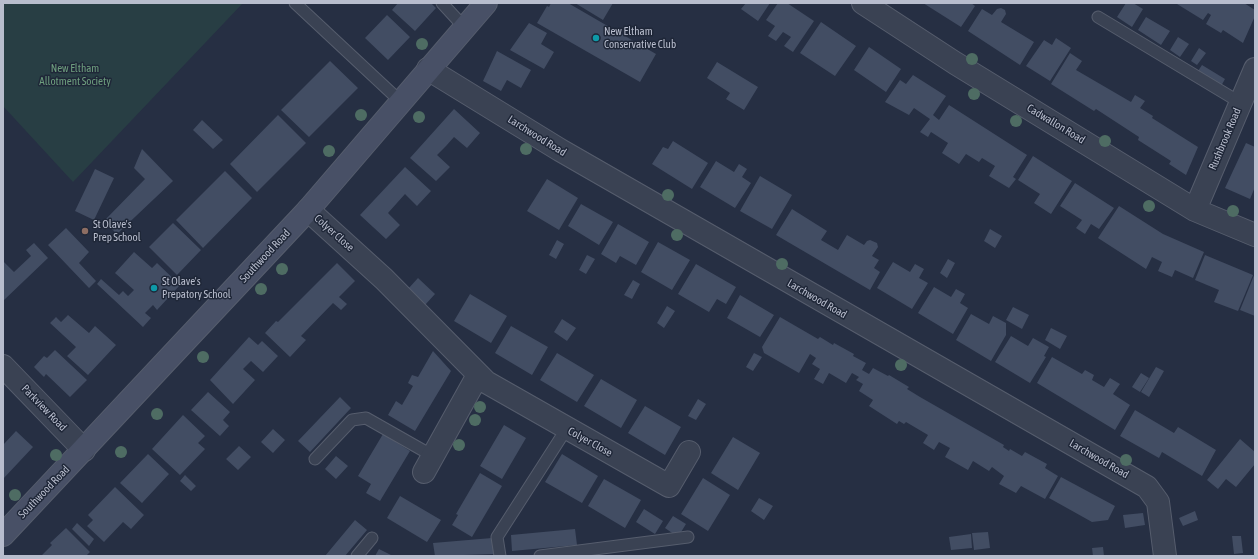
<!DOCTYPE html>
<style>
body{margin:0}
#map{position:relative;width:1258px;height:559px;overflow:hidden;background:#262f43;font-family:"Asap Condensed",sans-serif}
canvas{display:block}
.frame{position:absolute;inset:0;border:4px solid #b8bdcd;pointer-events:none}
</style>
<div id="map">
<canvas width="1258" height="559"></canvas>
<div class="frame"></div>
</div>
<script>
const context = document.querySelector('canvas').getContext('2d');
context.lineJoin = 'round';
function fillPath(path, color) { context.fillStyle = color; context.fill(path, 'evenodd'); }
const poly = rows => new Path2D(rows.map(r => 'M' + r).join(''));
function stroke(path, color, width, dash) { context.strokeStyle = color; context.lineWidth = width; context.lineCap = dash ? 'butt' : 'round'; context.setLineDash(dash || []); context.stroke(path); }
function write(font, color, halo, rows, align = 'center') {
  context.font = font + ' "Asap Condensed",sans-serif'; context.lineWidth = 3; context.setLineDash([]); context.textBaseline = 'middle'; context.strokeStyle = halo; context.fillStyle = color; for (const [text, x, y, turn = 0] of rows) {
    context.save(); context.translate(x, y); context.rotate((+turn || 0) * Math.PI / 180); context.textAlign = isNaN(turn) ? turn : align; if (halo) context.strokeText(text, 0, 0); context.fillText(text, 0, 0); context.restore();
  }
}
const green = poly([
 [3,3,243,3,73,182,3,106]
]);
const building = poly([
 [398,3,431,3,436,8,415,31,392,10],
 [551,3,568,3,656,54,640,82,537,23,547,6,549,7],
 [575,3,613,3,603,20],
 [746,3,770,3,758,21,741,9],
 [778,3,787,3,814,21,793,52,784,46,791,37,783,32,776,41,768,36,775,26,766,20],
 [923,3,971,3,975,6,961,27],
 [1126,3,1133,3,1143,9,1132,27,1117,17],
 [1178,3,1244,3,1255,10,1255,16,1243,43,1223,30,1221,33,1206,24,1211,15,1208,13,1203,20,1177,4],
 [1001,8,1005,10,1006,14,1001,22,1034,42,1020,65,968,31,982,9,992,15,997,9],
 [387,15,410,37,388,60,365,38],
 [1146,17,1170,31,1161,45,1138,30],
 [821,22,856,46,835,76,800,53],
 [529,23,547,33,541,44,554,52,544,69,510,50],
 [1178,37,1189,44,1180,57,1170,50],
 [1056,38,1071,48,1050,81,1026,66,1044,40,1052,45],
 [869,47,901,69,886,92,854,70],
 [1199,48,1206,53,1197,65,1191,61],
 [497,51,531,70,521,88,507,80,501,91,483,81],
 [1070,53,1082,61,1076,70,1131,102,1135,95,1145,101,1140,108,1153,116,1152,118,1198,147,1186,175,1169,164,1171,161,1138,140,1139,137,1096,109,1094,111,1051,84],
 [330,61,358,88,309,137,281,110],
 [717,62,758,87,744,110,726,99,730,93,707,78],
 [1202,65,1225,79,1220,88,1196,74],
 [913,75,946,96,933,115,939,120,949,105,1027,155,1013,177,1016,179,1009,188,989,176,995,166,982,158,979,162,966,154,959,164,942,153,948,143,931,132,928,137,920,132,930,119,914,108,909,115,885,102,900,80,906,84],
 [454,109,480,133,467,148,454,137,446,146,437,155,450,167,436,181,410,158],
 [278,115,306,143,257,192,230,164],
 [202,120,223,140,213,149,193,130],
 [673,141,708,163,692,189,652,164,663,147,668,149],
 [1246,143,1255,147,1255,187,1250,199,1225,188],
 [142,149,173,181,117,234,104,221,145,179,134,168],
 [1033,156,1072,181,1051,214,1034,203,1040,194,1018,180],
 [716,161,734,172,739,164,747,169,742,177,751,183,735,208,700,187],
 [405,167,431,191,417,206,405,194,388,213,400,225,386,239,360,215],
 [95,169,114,178,94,220,75,211],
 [225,171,252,198,203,248,176,220],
 [760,176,792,195,772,229,740,211],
 [547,179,578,198,559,230,527,211],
 [1075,183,1114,208,1099,229,1091,224,1085,234,1076,228,1082,220,1060,206],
 [581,204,613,222,599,245,568,226],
 [1119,206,1163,234,1204,252,1193,278,1175,270,1172,277,1158,271,1162,262,1152,257,1146,269,1098,238],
 [792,209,827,231,821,240,838,250,847,235,864,245,867,241,870,240,877,243,878,247,872,256,879,260,874,268,880,272,870,290,776,235],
 [173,223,201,250,177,275,149,247],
 [618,224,649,242,636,265,620,256,616,263,601,254],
 [66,228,89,252,79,263,96,281,89,288,48,245],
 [990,229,1002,236,995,248,984,241],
 [557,240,564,244,556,259,549,255],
 [658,242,690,260,672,290,641,272],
 [34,243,48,258,3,301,3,261,14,272,31,256,26,250],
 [134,252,152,268,157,263,180,285,157,310,153,305,145,313,151,318,143,327,97,284,101,279,119,295,123,291,128,296,134,290,115,273],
 [587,255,595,259,586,274,579,270],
 [1205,255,1253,275,1238,311,1214,302,1219,290,1195,280],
 [948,259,955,263,947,278,940,273],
 [893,262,910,272,915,264,924,269,919,278,928,283,912,309,877,288],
 [337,263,355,281,339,297,347,304,341,310,333,303,301,336,306,340,290,357,265,333,276,321,278,322],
 [696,264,736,287,726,304,717,299,709,312,678,294],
 [1255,273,1255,316,1240,310],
 [418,278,435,294,425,305,408,289],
 [633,280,640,284,632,299,624,295],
 [934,287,951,297,956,289,965,294,960,303,968,308,953,334,918,313],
 [470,294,507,316,491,343,454,321],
 [740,295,774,315,760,337,727,318],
 [667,306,675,311,664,328,657,323],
 [1013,307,1029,315,1022,329,1006,320],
 [971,314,989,324,993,316,1006,323,1006,335,991,361,956,340],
 [68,315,89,333,95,326,116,345,88,375,67,356,76,347,50,323,56,317,61,322],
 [780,317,818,339,820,337,833,345,834,343,854,354,853,356,866,363,862,370,869,374,873,368,888,376,889,375,909,387,907,389,920,397,1004,445,1003,447,1009,451,1010,449,1022,456,1025,452,1047,464,1045,468,1058,476,1045,499,1021,486,1016,493,999,484,1004,476,992,467,989,471,973,461,968,470,945,457,950,448,939,442,934,450,923,443,928,435,906,422,904,424,899,421,897,424,869,406,873,400,859,391,863,384,856,380,859,377,852,373,846,383,829,373,823,384,814,379,820,369,812,364,816,358,810,354,799,373,764,353,762,347],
 [562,319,576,328,567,341,554,332],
 [511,326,548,347,532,375,495,353],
 [1051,328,1067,336,1060,349,1045,340],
 [1011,336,1028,346,1033,338,1049,347,1044,356,1046,357,1030,383,995,362],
 [249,337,258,345,262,341,278,356,263,372,251,361,243,369,255,380,233,404,210,380],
 [55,350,87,380,70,397,46,374,44,377,34,367,44,356,47,358],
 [433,351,451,371,415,431,388,415,396,401,402,405,413,386,408,383,412,375,418,377],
 [557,353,594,375,577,402,540,380],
 [754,353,762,357,753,371,746,367],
 [1052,357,1082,374,1085,370,1094,375,1092,380,1104,387,1110,378,1120,384,1113,394,1130,405,1115,430,1037,383],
 [1156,367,1164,371,1149,397,1141,392],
 [1141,373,1149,378,1140,392,1132,387],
 [601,379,637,400,621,428,584,406],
 [208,392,230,412,223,420,229,426,220,436,191,410],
 [340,397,351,408,310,452,298,441],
 [698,399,706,404,696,420,688,416],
 [645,406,681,427,665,455,628,433],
 [1135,410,1174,433,1178,427,1216,450,1202,476,1162,452,1159,458,1120,436],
 [183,415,205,436,198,443,205,449,180,475,152,449],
 [504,425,526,438,502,479,480,466],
 [273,429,285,440,273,453,261,442],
 [16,431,33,447,3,479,3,445],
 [383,434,410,451,380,501,366,493,371,484,358,476],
 [733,437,760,453,738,490,711,473],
 [1240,439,1255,452,1255,464,1236,487,1226,479,1218,489,1207,480],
 [239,446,251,457,238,470,226,459],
 [148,454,169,474,142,503,120,483],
 [562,454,598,476,582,503,545,482],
 [336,456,348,466,336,479,325,469],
 [480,473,502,486,472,537,452,525,458,515,456,514],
 [185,475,196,486,191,491,180,481],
 [1061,477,1115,506,1108,520,1092,522,1049,498],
 [703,478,730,495,708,531,681,514],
 [604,479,641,500,625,528,588,506],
 [115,487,144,515,131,529,123,522,104,542,87,526,93,520,88,515],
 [400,496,441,520,427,542,387,518],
 [759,498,773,506,764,520,751,511],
 [644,509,663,521,655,534,636,522],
 [1195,511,1198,520,1183,526,1179,518],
 [1143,513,1145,525,1125,528,1123,515],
 [673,516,686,524,678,537,665,528],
 [355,520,367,530,345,556,325,556],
 [77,523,94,539,89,546,72,529],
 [66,528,90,552,86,556,41,556,52,545,50,543],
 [575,529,577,545,512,551,511,535],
 [988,532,990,548,974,550,972,533],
 [971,534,972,548,951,550,949,537],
 [1232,536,1241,536,1243,553,1234,554],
 [492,538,494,554,435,556,433,543],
 [1103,547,1104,556,1093,556,1092,548],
 [379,549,393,556,375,556]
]);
const lane = poly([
 [295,3,400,101],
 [442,3,464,27],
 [1098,17,1241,103],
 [315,459,352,420,366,418,433,456],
 [357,556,372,538],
 [500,556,497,537,567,428],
 [540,556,688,537]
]);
const street = poly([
 [863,3,955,63,1195,210,1255,235],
 [428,69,560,150,1147,487,1158,502,1165,556],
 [308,210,384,279,486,382,669,486,689,452],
 [1195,210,1255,69],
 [3,366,84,450],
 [424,472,478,375]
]);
const secondary = poly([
 [3,535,308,210,486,3]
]);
const trees = [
 [422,44],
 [972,59],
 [974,94],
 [361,115],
 [419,117],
 [1016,121],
 [1105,141],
 [526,149],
 [329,151],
 [668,195],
 [1149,206],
 [1233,211],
 [677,235],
 [782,264],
 [282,269],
 [261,289],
 [203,357],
 [901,365],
 [480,407],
 [157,414],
 [475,420],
 [459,445],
 [121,452],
 [56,455],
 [1126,460],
 [15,495]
];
const markers = [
 [596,38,4,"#0f9aa8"],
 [85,231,4,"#8d6e63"],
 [154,288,4,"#0f9aa8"]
];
const poiNames = [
 ["New Eltham",604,32],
 ["Conservative Club",604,45],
 ["St Olave's",93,225],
 ["Prep School",93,238],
 ["St Olave's",162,282],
 ["Prepatory School",162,295]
];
const parkNames = [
 ["New Eltham",75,69],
 ["Allotment Society",75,82]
];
const streetNames = [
 ["Cadwallon Road",1056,124,31],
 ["Larchwood Road",537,136,32],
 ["Rushbrook Road",1225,139,-67],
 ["Colyer Close",334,233,42],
 ["Southwood Road",265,256,-47],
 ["Larchwood Road",817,299,30],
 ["Parkview Road",44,408,46],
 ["Colyer Close",590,442,29],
 ["Larchwood Road",1099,459,30],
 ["Southwood Road",44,492,-46]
];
fillPath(green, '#283e44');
fillPath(building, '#424d63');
stroke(lane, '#565d6d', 13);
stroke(street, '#565d6d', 24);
stroke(secondary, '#565d6d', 24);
stroke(lane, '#3a4253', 11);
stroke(street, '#3a4253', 22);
stroke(secondary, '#485066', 22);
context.fillStyle = '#4e6c63';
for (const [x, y] of trees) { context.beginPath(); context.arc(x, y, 6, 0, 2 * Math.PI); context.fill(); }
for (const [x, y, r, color] of markers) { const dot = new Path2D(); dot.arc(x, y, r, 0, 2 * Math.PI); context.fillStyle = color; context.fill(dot); stroke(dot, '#1f2738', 1.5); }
write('11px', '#b8bdcd', '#1f2738', poiNames, 'left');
write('11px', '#6e9e7e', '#1f2738', parkNames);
write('11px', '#b8bdcd', '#1f2738', streetNames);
</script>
